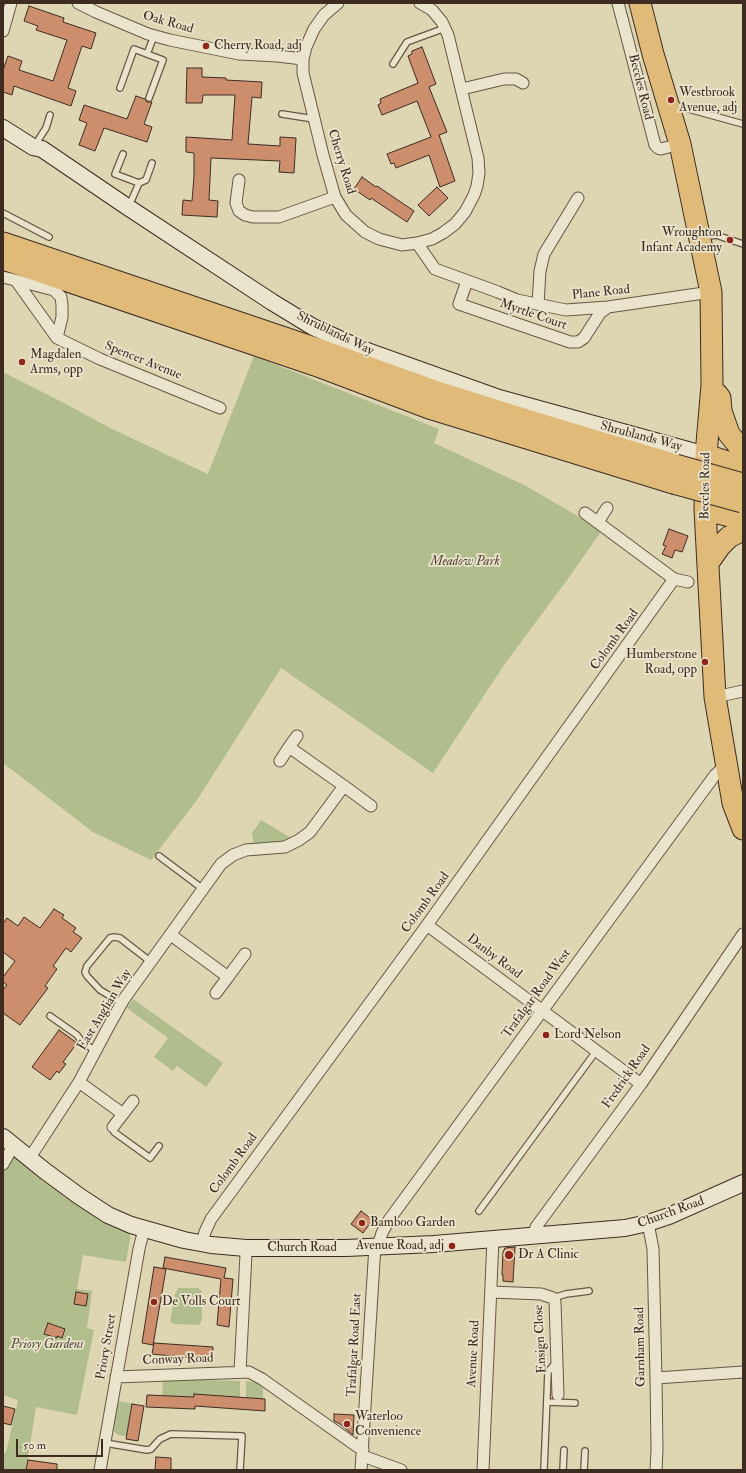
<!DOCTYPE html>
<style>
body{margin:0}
#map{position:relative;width:746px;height:1473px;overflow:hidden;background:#ded5b2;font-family:"IM FELL Double Pica",serif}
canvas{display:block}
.frame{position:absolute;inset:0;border:4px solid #3e2c21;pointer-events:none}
.scale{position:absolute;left:16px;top:1439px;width:87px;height:18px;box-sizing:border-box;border:2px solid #3e2c21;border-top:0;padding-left:5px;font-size:12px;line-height:14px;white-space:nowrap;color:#3e2c21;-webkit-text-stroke:3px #eae4cd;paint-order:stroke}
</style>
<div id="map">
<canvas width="746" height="1473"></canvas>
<div class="frame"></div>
<div class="scale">50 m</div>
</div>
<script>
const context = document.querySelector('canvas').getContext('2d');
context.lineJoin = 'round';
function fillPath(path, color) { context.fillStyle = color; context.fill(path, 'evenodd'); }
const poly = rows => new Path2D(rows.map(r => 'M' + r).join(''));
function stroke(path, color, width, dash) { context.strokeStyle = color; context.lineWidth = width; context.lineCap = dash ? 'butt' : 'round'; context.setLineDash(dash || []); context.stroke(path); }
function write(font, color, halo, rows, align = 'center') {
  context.font = font + ' "IM FELL Double Pica",serif'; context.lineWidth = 3.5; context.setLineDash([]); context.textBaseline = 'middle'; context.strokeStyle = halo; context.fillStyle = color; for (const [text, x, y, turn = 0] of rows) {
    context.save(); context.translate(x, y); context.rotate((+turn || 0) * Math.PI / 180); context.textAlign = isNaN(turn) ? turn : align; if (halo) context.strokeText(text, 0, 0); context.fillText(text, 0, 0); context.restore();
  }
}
const green = poly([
 [254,356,439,429,434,443,524,485,602,530,570,576,504,665,433,773,281,668,197,800,151,860,93,832,3,763,3,372,62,402,112,429,208,474],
 [261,820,293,839,285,843,254,845,252,833],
 [133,999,223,1063,206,1087,177,1066,173,1071,154,1057,168,1038,127,1008],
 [11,1153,129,1232,130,1239,126,1262,83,1255,77,1289,92,1291,87,1328,94,1330,77,1415,36,1407,26,1470,3,1470,3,1457,4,1453,6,1453,18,1400,3,1395,3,1157],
 [178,1288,198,1288,202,1291,202,1320,199,1325,175,1324,170,1322,175,1294],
 [163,1379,240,1381,240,1397,162,1396],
 [246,1381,254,1382,263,1385,263,1399,246,1398],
 [117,1401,132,1404,126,1436,118,1435,112,1430]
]);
const building = poly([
 [29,6,64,18,63,22,96,33,91,49,82,46,68,88,76,91,71,106,14,86,12,95,3,92,3,70,8,56,22,61,19,70,53,81,67,40,36,30,38,26,24,21,29,6],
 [422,47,436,84,429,87,447,132,439,135,455,181,440,187,429,155,396,168,394,163,391,164,387,154,431,137,417,101,382,115,378,105,381,103,380,99,418,83,408,56,412,54,412,51,422,47],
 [187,68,202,68,202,77,226,78,226,80,262,82,261,98,252,97,248,144,280,146,280,137,296,138,294,173,279,172,280,161,211,158,209,200,218,201,217,217,182,215,183,200,192,201,194,176,194,153,186,152,186,137,232,140,235,95,203,95,202,103,186,103,187,68],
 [136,96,145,99,147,102,152,102,144,124,152,127,147,142,104,128,95,151,79,145,87,123,79,120,84,105,127,119,136,96],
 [362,177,376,187,377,186,414,211,407,222,371,198,370,200,354,189,362,177],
 [437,187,448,198,429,216,418,205,437,187],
 [669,529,688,536,682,552,675,550,672,558,662,554,666,546,663,545,669,529],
 [54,909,64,915,62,918,76,928,73,932,82,938,71,952,66,948,53,966,57,969,45,986,48,988,20,1025,3,1013,3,990,7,985,3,982,3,977,15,961,3,952,3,924,7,918,18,926,24,917,40,928,54,909],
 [59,1030,77,1043,63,1062,66,1064,59,1073,57,1071,50,1080,32,1067,59,1030],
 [361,1211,373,1220,363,1233,351,1224,361,1211],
 [515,1247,513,1282,503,1281,503,1275,502,1275,503,1252,505,1248,515,1247],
 [165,1257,226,1268,224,1278,233,1279,229,1327,217,1325,221,1279,163,1268,165,1257],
 [154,1267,166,1269,153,1345,142,1343,154,1267],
 [76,1292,88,1294,86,1306,74,1304,76,1292],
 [48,1323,65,1329,62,1338,57,1336,57,1338,44,1334,48,1323],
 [154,1343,213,1347,212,1360,152,1354,154,1343],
 [194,1394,265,1399,265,1411,195,1406,195,1409,146,1407,147,1395,194,1397,194,1394],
 [132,1404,144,1406,138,1441,126,1439,132,1404],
 [3,1406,15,1409,11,1425,3,1423,3,1406],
 [334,1414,354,1415,353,1435,340,1424,334,1421,334,1414],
 [156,1457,171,1458,171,1470,155,1470,156,1457],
 [28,1460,57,1464,57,1470,26,1470,28,1460]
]);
const lane = poly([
 [147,54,163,60,149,98],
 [393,64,407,42,445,28],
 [120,88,134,49,147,54,154,36],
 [674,105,743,124],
 [282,114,314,119],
 [35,145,46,128,50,115],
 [123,154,115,174,139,183],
 [129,206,139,183,146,180,152,163],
 [3,213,49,237],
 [703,237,716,235,743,244],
 [159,856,203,889],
 [122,1003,100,990,87,976,85,972,87,966,110,938,114,937,120,938,151,962],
 [50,1016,77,1035,82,1042,96,1051],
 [113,1127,114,1132,150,1158,159,1146],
 [479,1211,597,1050],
 [553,1298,566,1294,589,1291],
 [547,1402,575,1403],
 [105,1443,147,1450,151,1449,160,1439,171,1434,242,1436,240,1470],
 [544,1470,548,1372,556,1362],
 [563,1470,564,1450],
 [584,1470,585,1451]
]);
const street = poly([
 [78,3,96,12,148,34,170,40,239,54,277,56,303,59],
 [338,3,324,15,314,29,306,47,303,59,303,73,323,155,335,197,346,215,365,232,379,239,402,245,417,243,432,239,443,233,455,224,465,212,474,195,477,186,479,173,478,158,448,35,442,22,432,10,420,3],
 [618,3,655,145,658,148,661,149,680,144],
 [3,31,11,3],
 [462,89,504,79,516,79,523,83],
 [239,180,236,203,239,211,245,215,253,217,279,217,335,197],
 [417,243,435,269,498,292,517,300,566,310,608,307,711,292],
 [3,277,54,290,61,297,62,305,62,317,57,338,17,282],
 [467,281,459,304,570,342,578,342,584,338,600,313,608,307],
 [538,304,540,271,544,254,578,198],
 [57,338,100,359,220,408],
 [585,513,674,579,688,582],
 [598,522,607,508],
 [715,697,743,691],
 [289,747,297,736],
 [344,786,371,806],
 [427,925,641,1084],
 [171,935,228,977,216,993],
 [228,977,245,954],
 [79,1082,123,1114,133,1101],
 [113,1127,123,1114],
 [29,1159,79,1082,111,1022,124,999,221,864,233,855,246,850,285,847,299,840,310,832,344,786,289,747,280,761],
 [3,1164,13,1146],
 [648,1223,653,1249,656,1378,657,1450,656,1470],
 [534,1236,536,1227,641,1084,743,934],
 [202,1243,205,1232,211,1219,427,925,674,579],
 [378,1246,382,1233,389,1220,715,775,727,764],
 [491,1292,541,1294,553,1298,555,1302,558,1395],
 [240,1372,246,1254],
 [116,1377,249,1372,262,1379,358,1447,363,1449],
 [656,1378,743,1372],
 [363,1456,401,1470],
 [100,1470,139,1249,144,1229],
 [361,1470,375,1246],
 [483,1470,493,1239]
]);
const secondary = poly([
 [3,128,33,147,42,149,126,206,272,302,313,327,344,341,370,352,499,398,706,455],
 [3,1137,45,1171,79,1196,108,1215,131,1225,184,1240,211,1245,246,1248,346,1248,434,1244,625,1228,648,1223,669,1216,743,1183]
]);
const highway = poly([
 [640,3,653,54,680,144,711,292,712,385,706,455,705,510,715,697,733,803,743,829],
 [3,243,326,352,434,391,533,422,676,465],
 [3,259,315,365,429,408,673,483],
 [717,394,720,398,721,411,729,434,743,451],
 [706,455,743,467],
 [705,510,743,519],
 [708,563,720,546,729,537,743,530]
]);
const highwayBridge = poly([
 [676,465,743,484],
 [673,483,742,502]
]);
const markers = [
 [206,46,4,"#8f2418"],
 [671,100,4,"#8f2418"],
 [730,240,4,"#8f2418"],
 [22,362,4,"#8f2418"],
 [705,662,4,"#8f2418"],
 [546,1035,4,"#8f2418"],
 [362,1223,4,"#8f2418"],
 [452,1246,4,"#8f2418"],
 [509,1255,5,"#8f2418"],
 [154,1302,4,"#8f2418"],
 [347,1424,4,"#8f2418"]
];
const streetNames = [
 ["Oak Road",168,23,16],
 ["Beccles Road",640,87,76],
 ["Cherry Road",341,162,73],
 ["Plane Road",601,293,-6],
 ["Myrtle Court",533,315,19],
 ["Shrublands Way",335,334,26],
 ["Spencer Avenue",143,361,22],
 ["Shrublands Way",641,437,15],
 ["Beccles Road",706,486,-89],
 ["Colomb Road",615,640,-54],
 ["Colomb Road",426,903,-54],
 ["Danby Road",494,957,37],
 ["Trafalgar Road West",537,994,-54],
 ["East Anglian Way",105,1010,-59],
 ["Fredrick Road",627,1077,-55],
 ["Colomb Road",234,1164,-54],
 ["Church Road",671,1213,-20],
 ["Church Road",302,1248],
 ["Ensign Close",541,1339,-93],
 ["Trafalgar Road East",355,1345,-87],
 ["Priory Street",107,1347,-80],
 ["Garnham Road",641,1347,-91],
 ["Avenue Road",474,1354,-87],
 ["Conway Road",178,1360,-2]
];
const poiNames = [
 ["Cherry Road, adj",214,46],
 ["Westbrook",679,93],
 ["Avenue, adj",679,108],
 ["Wroughton",722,233,"right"],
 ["Infant Academy",722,248,"right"],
 ["Magdalen",30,355],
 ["Arms, opp",30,370],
 ["Humberstone",697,655,"right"],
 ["Road, opp",697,670,"right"],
 ["Lord Nelson",554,1035],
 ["Bamboo Garden",370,1223],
 ["Avenue Road, adj",444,1246,"right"],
 ["Dr A Clinic",518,1255],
 ["De Volls Court",162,1302],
 ["Waterloo",355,1417],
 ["Convenience",355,1432]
];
const parkNames = [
 ["Meadow Park",465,562],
 ["Priory Gardens",47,1345]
];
fillPath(green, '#b1bd8c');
fillPath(building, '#cc8e6c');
stroke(building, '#3e2c21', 1);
stroke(lane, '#665645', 8);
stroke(street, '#665645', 13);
stroke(secondary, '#3e2c21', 18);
stroke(highway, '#3e2c21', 23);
stroke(lane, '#eae4cd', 5.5);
stroke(street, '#eae4cd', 11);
stroke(secondary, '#eae4cd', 16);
stroke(highway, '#dfba79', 21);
stroke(highwayBridge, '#3e2c21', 23, []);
stroke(highwayBridge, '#dfba79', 21);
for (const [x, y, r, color] of markers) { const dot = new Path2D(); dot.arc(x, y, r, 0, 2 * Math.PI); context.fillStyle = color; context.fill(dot); stroke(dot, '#eae4cd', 1.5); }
write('13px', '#3e2c21', '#eae4cd', streetNames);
write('13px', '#3e2c21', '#eae4cd', poiNames, 'left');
write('italic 13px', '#554936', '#eae4cd', parkNames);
</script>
